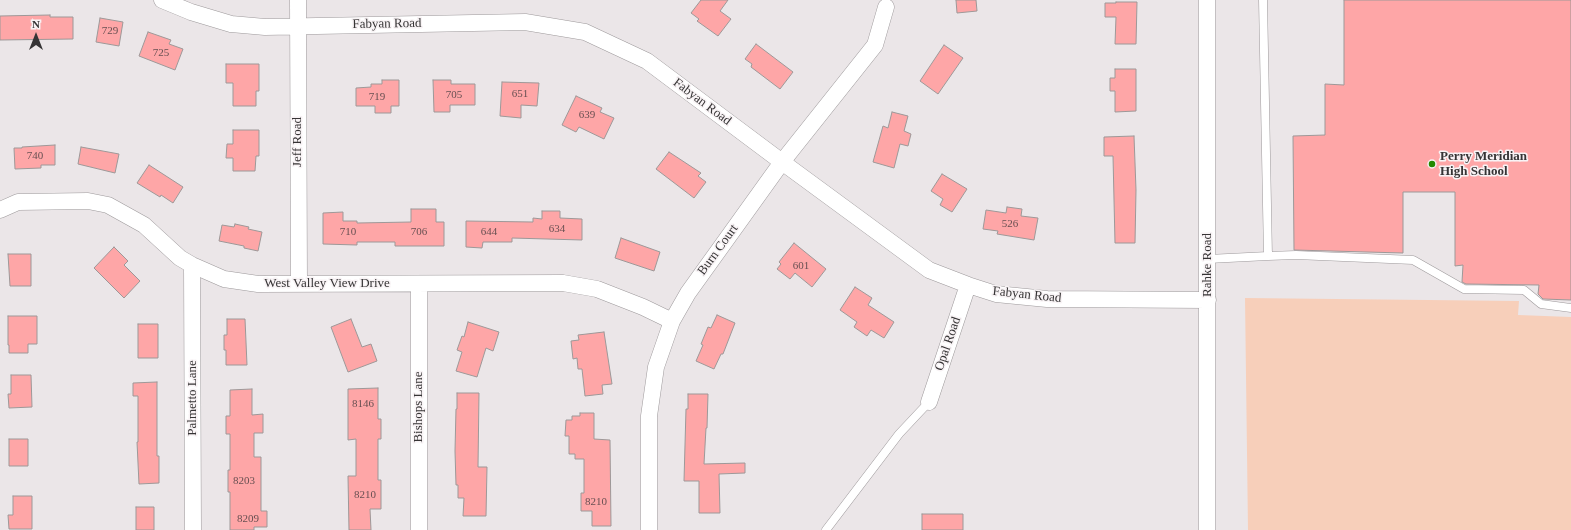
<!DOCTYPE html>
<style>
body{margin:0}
#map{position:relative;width:1571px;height:530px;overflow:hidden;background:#ebe6e8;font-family:Georgia,serif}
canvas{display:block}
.north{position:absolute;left:16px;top:16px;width:40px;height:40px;-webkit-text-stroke:3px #f8f3f5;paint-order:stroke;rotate:0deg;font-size:11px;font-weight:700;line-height:16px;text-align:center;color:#363435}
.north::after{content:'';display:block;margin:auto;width:14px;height:18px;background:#363435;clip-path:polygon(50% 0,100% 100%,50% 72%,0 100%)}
</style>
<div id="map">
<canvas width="1571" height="530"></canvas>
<div class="north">N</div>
</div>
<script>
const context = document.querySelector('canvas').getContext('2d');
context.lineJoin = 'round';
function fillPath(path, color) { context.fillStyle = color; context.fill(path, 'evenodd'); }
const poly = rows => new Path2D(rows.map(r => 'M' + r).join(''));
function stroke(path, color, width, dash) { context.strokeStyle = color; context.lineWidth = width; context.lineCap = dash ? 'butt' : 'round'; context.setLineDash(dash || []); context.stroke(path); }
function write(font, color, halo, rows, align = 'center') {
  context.font = font + ' Georgia,serif'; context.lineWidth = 3; context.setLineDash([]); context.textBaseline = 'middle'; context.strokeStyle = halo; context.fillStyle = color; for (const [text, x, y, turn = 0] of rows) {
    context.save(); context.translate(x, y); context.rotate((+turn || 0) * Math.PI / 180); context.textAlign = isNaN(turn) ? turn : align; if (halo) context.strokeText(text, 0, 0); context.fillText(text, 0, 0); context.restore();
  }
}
const green = poly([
 [1245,298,1519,301,1518,315,1571,317,1571,530,1248,530]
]);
const building = poly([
 [701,0,728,0,720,11,731,19,718,36,697,21,699,19,691,13,701,0],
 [956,0,976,0,977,11,957,13,956,0],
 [1344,0,1571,0,1571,300,1543,299,1538,294,1539,285,1466,284,1462,282,1463,265,1455,266,1455,192,1403,192,1403,253,1294,250,1293,136,1325,135,1325,84,1344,85,1344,0],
 [1116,2,1137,2,1136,44,1115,44,1116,17,1105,17,1105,3,1116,3,1116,2],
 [50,15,50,17,73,17,73,39,0,40,0,16,50,15],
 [100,18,123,22,119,46,96,42,100,18],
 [148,32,171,40,169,44,183,49,175,70,139,56,148,32],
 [756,44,793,72,780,89,751,67,752,64,745,59,756,44],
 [944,45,963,58,938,94,920,81,944,45],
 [226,64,259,64,259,91,256,91,256,106,233,106,233,83,226,83,226,64],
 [1115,69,1136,69,1136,111,1115,112,1115,91,1110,91,1110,78,1115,78,1115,69],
 [382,80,399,80,399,106,391,106,391,113,375,113,375,106,356,106,356,88,371,87,371,84,382,84,382,80],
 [433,80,451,80,451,84,475,84,475,105,450,105,450,112,434,112,433,80],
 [502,82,539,83,537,106,521,105,521,118,500,116,502,82],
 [576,96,602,108,600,112,614,118,604,139,579,127,576,132,562,125,576,96],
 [892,112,908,116,904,131,911,134,908,146,900,144,894,168,873,162,883,126,888,128,892,112],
 [233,130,259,130,259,156,256,156,255,171,233,171,233,158,226,158,227,144,233,144,233,130],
 [1134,136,1136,190,1135,243,1115,243,1113,156,1104,156,1104,137,1134,136],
 [55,145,55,165,41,165,41,168,15,169,14,148,22,148,22,147,55,145],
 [81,147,119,154,115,173,78,164,81,147],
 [669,152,701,173,698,176,706,182,694,198,656,169,669,152],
 [149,165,183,187,173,203,161,195,160,197,137,183,149,165],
 [942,174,967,189,952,212,940,205,943,199,931,191,942,174],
 [1007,207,1022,209,1021,216,1038,218,1034,240,997,234,998,231,983,229,986,210,1006,213,1007,207],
 [411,209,436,209,436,222,444,222,444,246,395,246,395,242,357,242,357,245,323,244,323,213,343,212,343,221,357,221,357,223,411,222,411,209],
 [542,211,560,211,560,218,582,219,582,240,512,238,512,242,483,242,482,248,466,247,466,221,533,222,533,218,542,219,542,211],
 [235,224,249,227,248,229,262,232,258,251,244,248,244,246,219,241,222,225,234,227,235,224],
 [621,238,660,252,654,271,615,258,621,238],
 [794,243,826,269,812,287,795,273,790,279,777,269,781,264,779,262,794,243],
 [114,247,128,261,124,265,140,281,124,298,94,268,114,247],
 [8,254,31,254,31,286,10,286,8,254],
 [855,287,872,298,868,305,894,322,884,338,871,330,867,336,854,327,857,322,840,310,855,287],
 [717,315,735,323,723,354,721,354,714,369,696,361,703,345,701,344,708,327,711,328,717,315],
 [8,316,37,316,37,344,28,344,28,353,9,353,9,345,8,345,8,316],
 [227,319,245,319,247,365,226,365,226,350,224,350,224,335,227,335,227,319],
 [351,319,362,347,371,344,377,361,348,372,331,327,351,319],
 [468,322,499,332,493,351,486,348,477,377,456,371,462,352,457,350,462,336,464,337,468,322],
 [138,324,158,324,158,358,138,358,138,324],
 [604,332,612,384,602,385,603,394,585,396,582,369,578,369,577,358,573,359,571,341,579,340,578,335,604,332],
 [11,375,31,375,32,407,9,408,8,394,11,394,11,375],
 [157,382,157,456,159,456,159,483,139,484,137,442,138,442,138,396,133,396,133,383,157,382],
 [378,388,378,419,381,419,381,439,378,439,378,480,381,480,381,509,370,509,371,530,349,530,348,476,356,476,356,439,348,440,348,389,378,388],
 [252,389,252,415,263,414,263,433,254,433,254,457,261,457,261,511,267,511,267,527,254,527,254,530,230,530,230,492,228,492,228,470,230,470,230,434,226,434,226,416,230,416,230,390,252,389],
 [457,393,479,393,478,467,487,467,486,516,463,516,464,498,458,498,458,485,456,485,455,451,456,409,457,409,457,393],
 [688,394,708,394,707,428,706,428,704,464,745,463,745,473,719,474,720,513,699,513,699,481,684,481,686,409,688,409,688,394],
 [580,413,594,413,594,439,610,440,611,526,592,526,592,511,581,511,581,493,584,493,584,459,575,459,575,454,569,454,569,436,565,436,566,420,572,420,572,416,580,416,580,413],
 [9,439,28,439,28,466,9,466,9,439],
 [13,496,32,496,32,529,9,529,8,515,13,515,13,496],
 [136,507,154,507,154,530,136,530,136,507],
 [922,514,963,514,963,530,922,530,922,514]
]);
const lane = poly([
 [1268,256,1296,255,1413,260,1464,289,1524,290,1541,304,1571,308],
 [1208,259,1268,256,1263,0],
 [826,530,899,434,929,402]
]);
const street = poly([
 [162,0,191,12,231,24,265,27,525,22,585,32,647,61,782,162,929,270,968,285,996,294,1047,299,1208,300],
 [298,0,299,284],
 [0,210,18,202,88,201,108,205,144,225,180,258,192,265,224,279,258,284,563,283,597,289,643,307,672,321],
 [192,265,193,530],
 [929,402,968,285],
 [419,530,419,284],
 [649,530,649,416,656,367,672,321,688,293,782,162,875,45,886,7],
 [1207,530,1207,0]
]);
const markers = [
 [1432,164,4,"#218900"]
];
const numberNames = [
 ["729",110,31],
 ["725",161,53],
 ["651",520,94],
 ["705",454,95],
 ["719",377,97],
 ["639",587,115],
 ["740",35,156],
 ["526",1010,224],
 ["634",557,229],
 ["710",348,232],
 ["706",419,232],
 ["644",489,232],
 ["601",801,266],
 ["8146",363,404],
 ["8203",244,481],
 ["8210",365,495],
 ["8210",596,502],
 ["8209",248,519]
];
const streetNames = [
 ["Fabyan Road",387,24,-1],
 ["Fabyan Road",702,102,37],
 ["Jeff Road",298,142,-90],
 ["Burn Court",718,250,-54],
 ["Rahke Road",1208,265,-90],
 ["West Valley View Drive",327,284],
 ["Fabyan Road",1027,295,6],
 ["Opal Road",948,344,-71],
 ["Palmetto Lane",193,398,-90],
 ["Bishops Lane",419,407,-90]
];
const poiNames = [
 ["Perry Meridian",1440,157],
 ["High School",1440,172]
];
fillPath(green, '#f7cfba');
fillPath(building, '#fea6a7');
stroke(building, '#9d9898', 1);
stroke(lane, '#9d999b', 9);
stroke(street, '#9d999b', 17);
stroke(lane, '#fff', 8);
stroke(street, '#fff', 16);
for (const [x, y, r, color] of markers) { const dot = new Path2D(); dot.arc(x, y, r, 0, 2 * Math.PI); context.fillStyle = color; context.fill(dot); stroke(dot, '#f8f3f5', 1.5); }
write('11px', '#685052', null, numberNames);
write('13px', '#363435', '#f8f3f5', streetNames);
write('bold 13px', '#363435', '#f8f3f5', poiNames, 'left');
</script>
